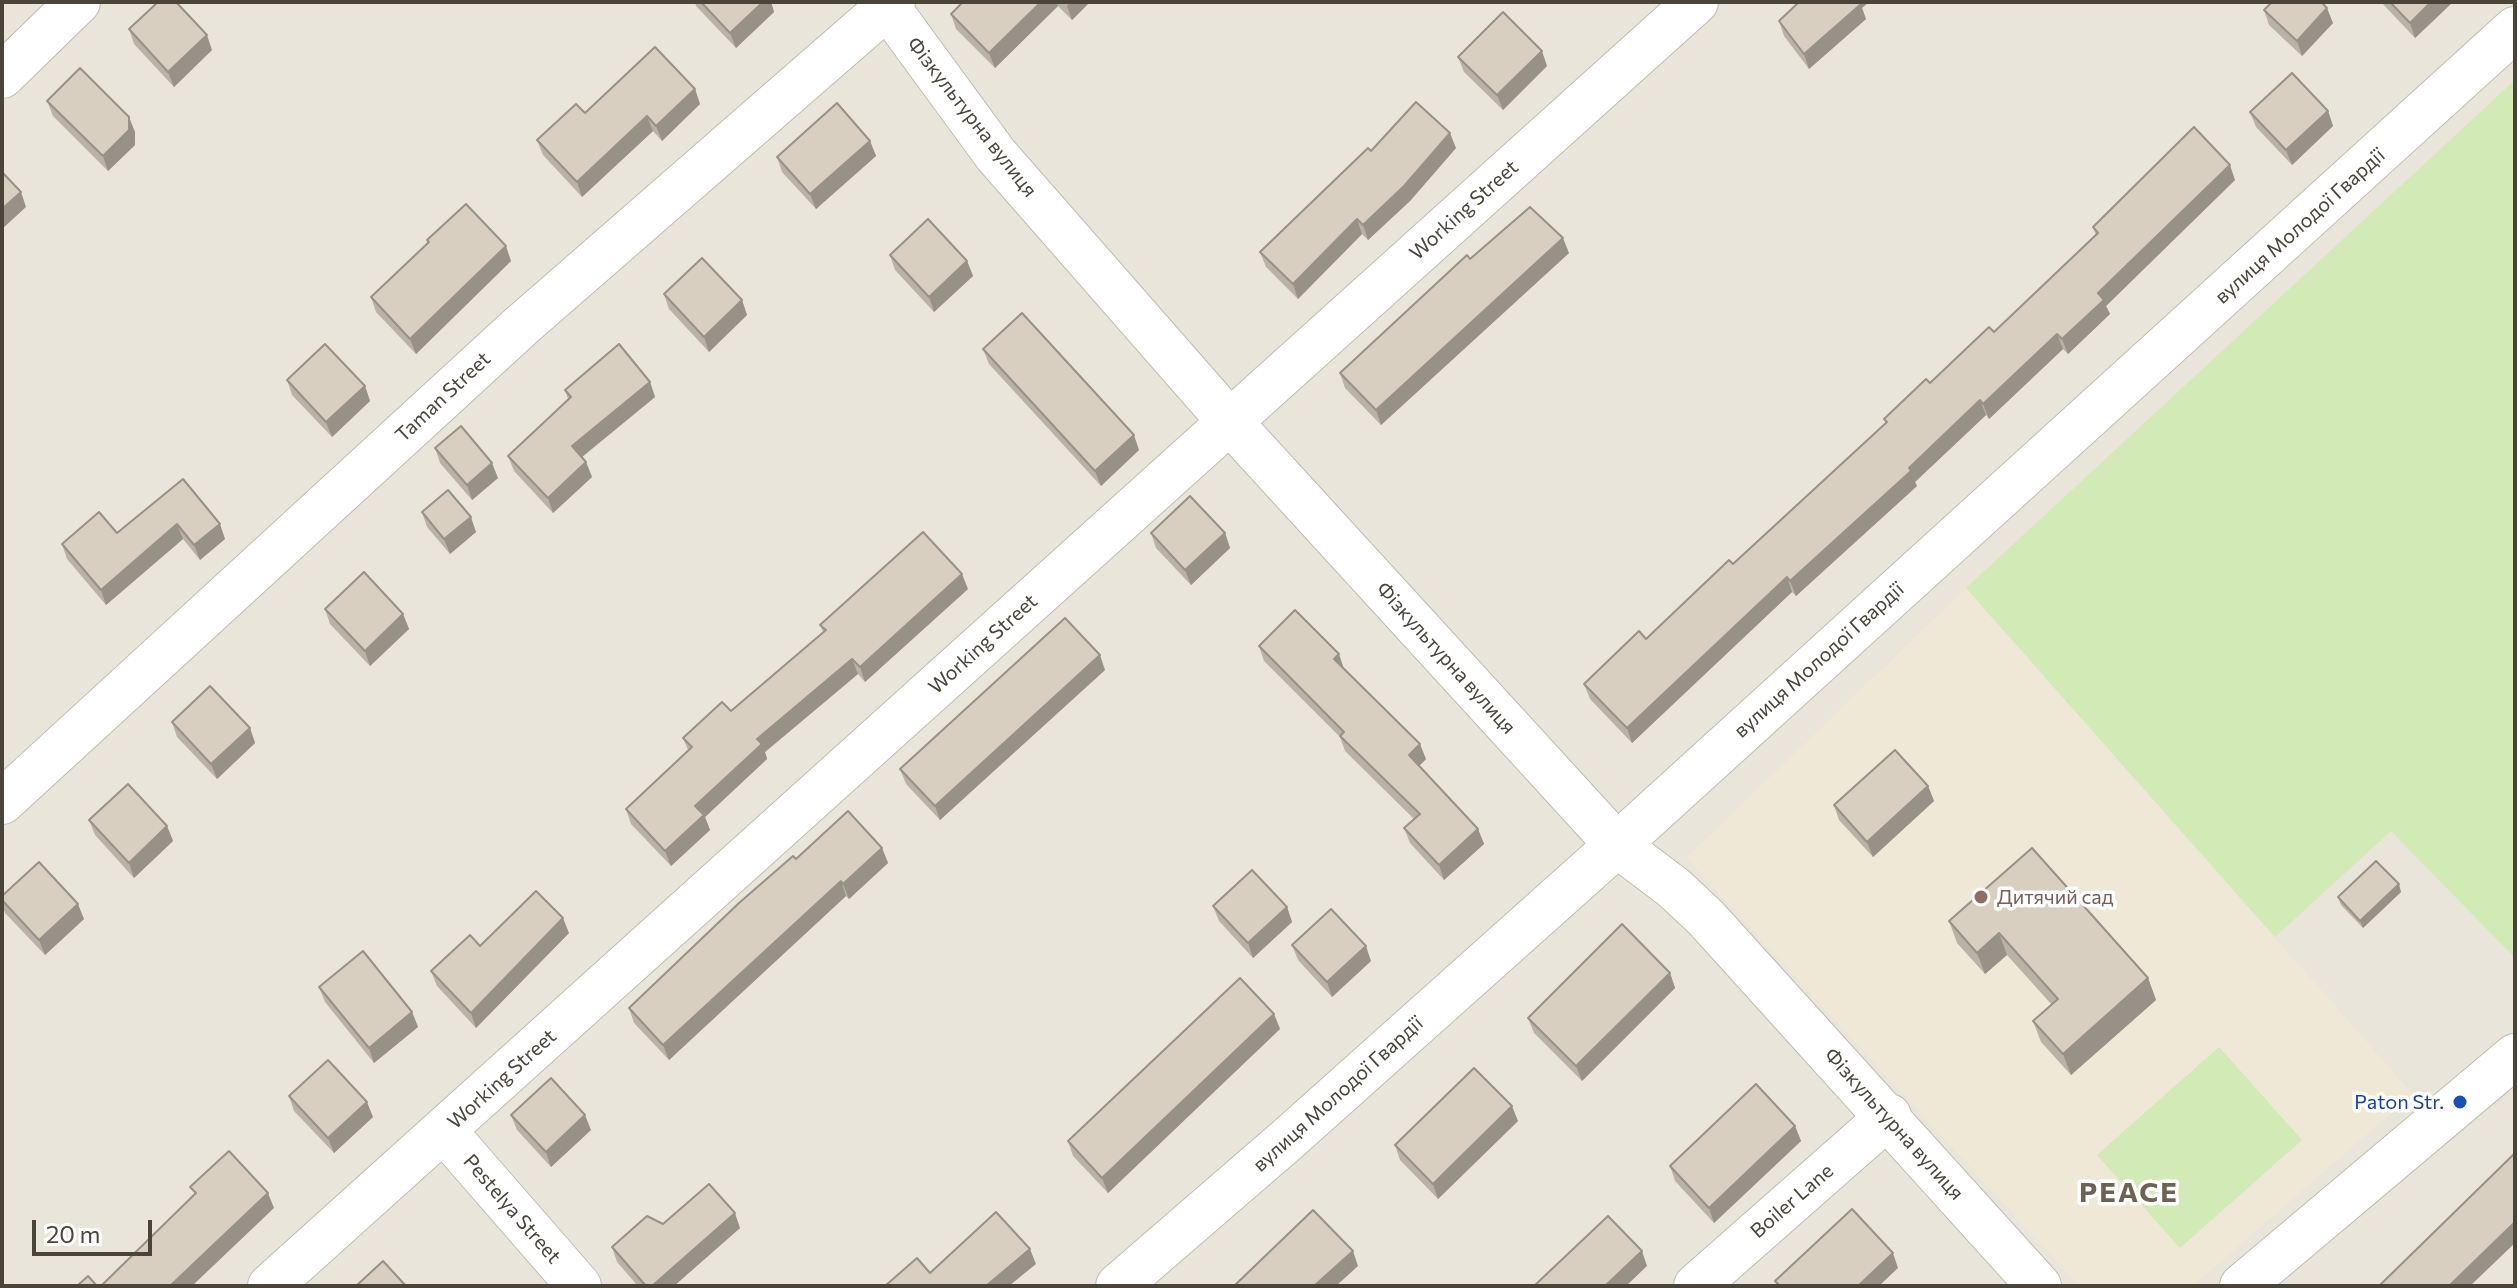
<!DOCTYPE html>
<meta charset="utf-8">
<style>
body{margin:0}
#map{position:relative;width:2517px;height:1288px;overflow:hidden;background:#f6f3ec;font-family:Commissioner,sans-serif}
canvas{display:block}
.frame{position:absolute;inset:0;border:4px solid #4b4439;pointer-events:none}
.scale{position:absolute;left:32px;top:1220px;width:120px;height:36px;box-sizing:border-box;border:4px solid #4b4439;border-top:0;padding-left:10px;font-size:24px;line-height:28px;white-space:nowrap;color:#4b4439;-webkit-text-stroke:6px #fff;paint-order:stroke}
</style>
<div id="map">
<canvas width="2517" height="1288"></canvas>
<div class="frame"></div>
<div class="scale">20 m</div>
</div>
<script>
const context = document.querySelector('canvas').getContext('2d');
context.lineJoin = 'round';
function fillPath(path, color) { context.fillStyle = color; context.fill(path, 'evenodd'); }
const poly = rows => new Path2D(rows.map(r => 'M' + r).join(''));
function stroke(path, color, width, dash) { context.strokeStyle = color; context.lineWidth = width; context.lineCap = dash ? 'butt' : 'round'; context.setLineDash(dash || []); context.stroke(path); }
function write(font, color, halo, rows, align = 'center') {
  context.font = font + ' Commissioner,sans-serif'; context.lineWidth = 7; context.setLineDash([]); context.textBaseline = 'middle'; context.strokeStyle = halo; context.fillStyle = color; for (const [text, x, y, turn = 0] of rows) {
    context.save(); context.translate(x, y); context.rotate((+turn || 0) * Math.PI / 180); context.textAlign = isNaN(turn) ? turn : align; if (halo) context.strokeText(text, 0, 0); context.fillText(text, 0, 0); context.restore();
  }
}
const residential = poly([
 [2,2,2515,2,2515,1286,2,1286]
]);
const education = poly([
 [1966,588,2413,1094,2193,1286,2079,1286,1686,858]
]);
const green = poly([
 [2515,80,2515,958,2391,831,2275,937,1966,588],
 [2219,1047,2302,1140,2180,1248,2097,1155]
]);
const minor = poly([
 [884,2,996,155,1229,421,1617,845,1674,888,1706,918,2039,1286],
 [2,76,78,2],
 [2,802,521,326,893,2],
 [445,1132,579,1286],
 [270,1286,1696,2],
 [1118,1286,1288,1139,1617,845,2515,29],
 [1696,1286,1889,1116]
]);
const tertiary = poly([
 [2242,1286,2515,1056]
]);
const wall = poly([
 [695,2,771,2,774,12,736,48,696,6],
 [963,2,1090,2,1072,20,1058,6,995,68,956,29,951,14],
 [2381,2,2453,2,2415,38],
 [1862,8,1866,19,1809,69,1784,36,1779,21],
 [2264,10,2333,23,2302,56,2269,25],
 [129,29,212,50,174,87,134,44],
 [1458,57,1547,66,1503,110,1464,72],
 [695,89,700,104,662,141,653,131,582,197,543,155,537,140,585,113],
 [47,101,135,132,135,145,108,171,53,116],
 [2328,111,2333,126,2292,165,2256,127,2250,112],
 [870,141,876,156,816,209,782,172,777,157],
 [1456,148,1410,201,1368,240,1362,234,1298,299,1266,267,1260,252,1371,151],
 [2235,180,2106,306,2110,314,2068,354,2063,349,1989,419,1986,415,1915,482,1917,486,1796,596,1792,592,1632,743,1590,699,1584,684,1646,639,1733,564,1886,423,1884,419,1994,332,2096,235,2093,227],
 [427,240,511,261,416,354,376,312,371,297,428,243],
 [1569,253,1381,425,1345,388,1340,373,1470,259],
 [890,255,967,261,973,276,934,312,895,270],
 [664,294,742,300,747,315,709,352,669,309],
 [983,349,1139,450,1101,486,989,364],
 [287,380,365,386,370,401,332,437,292,395],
 [650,382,655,397,582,457,586,462,592,477,553,513,514,471,508,456,568,399,565,390],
 [435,448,498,478,472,500,440,463],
 [183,479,225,539,200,560,183,539,106,605,67,559,62,544,117,533],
 [422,512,476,532,450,554,427,527],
 [1151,533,1225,533,1230,548,1191,585,1156,548],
 [968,589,865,682,858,674,765,752,767,759,705,817,710,830,671,866,631,824,626,809,688,750,683,738,731,711,823,632,820,625],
 [325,609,403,614,409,629,370,666,330,624],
 [1259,646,1344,669,1426,759,1419,766,1478,829,1484,844,1444,880,1410,843,1404,828,1414,819,1345,751,1340,737,1264,661],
 [1105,670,940,820,906,784,900,769],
 [172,722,250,728,255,743,217,779,177,737],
 [1928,786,1934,801,1873,857,1839,820,1834,805],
 [89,820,167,826,173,841,134,878,95,835],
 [882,848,888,863,849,899,846,896,669,1060,634,1023,629,1008,796,859],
 [2032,848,2148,978,2156,1000,2071,1075,2041,1042,2033,1021,2052,1005,2007,955,1985,974,1957,943,1949,921],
 [2401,892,2363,928,2341,905,2338,897],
 [2,896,84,919,45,955,5,913,2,904],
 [1213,906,1287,907,1292,922,1253,958,1219,921],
 [569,933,476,1028,437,986,431,971,480,946],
 [1292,945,1371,961,1332,997,1298,960],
 [1670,973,1675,988,1582,1081,1534,1033,1528,1018],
 [319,987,412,1012,418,1027,374,1063,325,1002],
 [1274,1014,1280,1029,1108,1193,1073,1156,1068,1141],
 [289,1096,373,1117,334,1153,294,1111],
 [511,1115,591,1130,551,1167,517,1130],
 [1518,1121,1438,1199,1400,1160,1395,1145],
 [1795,1126,1801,1141,1714,1223,1675,1181,1670,1166],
 [663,1224,740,1228,674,1286,638,1286,617,1262,612,1247]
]);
const shadedWall = poly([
 [763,2,771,2,774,12,736,48,730,33],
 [1041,2,1056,2,1058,6,995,68,989,53],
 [1070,2,1090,2,1072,20,1067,6],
 [1856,2,1869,2,1862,8,1866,19,1809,69,1804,54],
 [2431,2,2453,2,2415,38,2410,23],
 [2327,8,2333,23,2302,56,2297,41],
 [207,35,212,50,174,87,168,72],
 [1542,51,1547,66,1503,110,1497,95],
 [695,89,700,104,662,141,656,126],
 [2328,111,2333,126,2292,165,2286,150],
 [647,116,653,131,582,197,577,182],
 [129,117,135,132,135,145,108,171,103,156],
 [1450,133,1456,148,1410,201,1368,240,1363,225],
 [870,141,876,156,816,209,810,194],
 [2230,165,2235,180,2106,306,2110,314,2068,354,2062,339,2098,293],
 [21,192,26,207,2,229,2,209],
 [1357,219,1362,234,1298,299,1293,284],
 [1563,238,1569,253,1381,425,1376,410],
 [506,246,511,261,416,354,410,339],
 [967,261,973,276,934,312,929,297],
 [742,300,747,315,709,352,704,337],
 [2057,334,2063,349,1989,419,1983,404],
 [650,382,655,397,577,461,572,446],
 [365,386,370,401,332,437,326,422],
 [1980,400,1986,415,1915,482,1917,486,1796,596,1790,581],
 [1134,435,1139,450,1101,486,1095,471],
 [586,462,592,477,553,513,548,498],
 [492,463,498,478,472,500,467,485],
 [471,517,476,532,450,554,444,539],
 [177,524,183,539,106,605,101,590],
 [220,524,225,539,200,560,194,545],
 [1225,533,1230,548,1191,585,1185,570],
 [962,574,968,589,865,682,860,667],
 [1787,577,1792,592,1632,743,1627,728],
 [403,614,409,629,370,666,365,651],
 [1339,654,1344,669,1334,659],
 [1100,655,1105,670,940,820,935,806],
 [852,659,858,674,765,752,767,759,705,817,710,830,671,866,665,851,695,806,757,739],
 [250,728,255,743,217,779,211,764],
 [1420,744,1426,759,1415,770,1409,755],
 [1928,786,1934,801,1873,857,1867,842],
 [167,826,173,841,134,878,129,863],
 [1478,829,1484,844,1444,880,1439,865],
 [882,848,888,863,849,899,843,884],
 [841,881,846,896,669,1060,663,1045],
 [2399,884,2401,892,2363,928,2360,921],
 [78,904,84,919,45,955,39,940],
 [1287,907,1292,922,1253,958,1248,943],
 [563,918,569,933,476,1028,471,1013],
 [1999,933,2007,955,1985,974,1977,953],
 [1366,946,1371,961,1332,997,1327,982],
 [1670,973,1675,988,1582,1081,1576,1066],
 [2148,978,2156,1000,2071,1075,2063,1054],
 [412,1012,418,1027,374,1063,369,1048],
 [1274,1014,1280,1029,1108,1193,1102,1178],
 [367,1102,373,1117,334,1153,328,1138],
 [1512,1106,1518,1121,1438,1199,1433,1184],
 [585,1115,591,1130,551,1167,546,1152],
 [1795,1126,1801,1141,1714,1223,1709,1208],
 [268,1193,274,1208,192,1286,170,1286],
 [735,1213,740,1228,674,1286,652,1286],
 [2515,1222,2515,1243,2470,1286,2449,1286],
 [1030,1249,1036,1264,1009,1286,986,1286],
 [1353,1251,1358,1266,1336,1286,1314,1286],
 [1642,1251,1647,1266,1626,1286,1605,1286],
 [1893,1253,1898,1268,1879,1286,1858,1286]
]);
const building = poly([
 [158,2,176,2,207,35,168,72,129,29,158,2],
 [701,2,763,2,730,33,701,2],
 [963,2,1041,2,989,53,951,14,963,2],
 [1799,2,1859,2,1861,4,1804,54,1779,21,1799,2],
 [2272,2,2321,2,2327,8,2297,41,2264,10,2272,2],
 [2390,2,2431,2,2410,23,2390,2],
 [1503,12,1542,51,1497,95,1458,57,1503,12],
 [655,47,695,89,656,126,647,116,577,182,537,140,576,104,585,113,655,47],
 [80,68,129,117,129,130,103,156,47,101,80,68],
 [2292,73,2328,111,2286,150,2250,112,2292,73],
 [1416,102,1450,133,1404,186,1363,225,1357,219,1293,284,1260,252,1368,148,1371,151,1416,102],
 [837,103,870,141,810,194,777,157,837,103],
 [2194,127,2230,165,2098,293,2104,300,2062,339,2057,334,1983,404,1980,400,1909,468,1911,471,1790,581,1787,577,1627,728,1584,684,1639,631,1646,639,1729,560,1733,564,1887,422,1884,419,1926,379,1930,383,1989,327,1994,332,2098,233,2093,227,2194,127],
 [2,172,21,192,2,209,2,172],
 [466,204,506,246,410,339,371,297,429,242,427,240,466,204],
 [1530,207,1563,238,1376,410,1340,373,1467,255,1470,259,1530,207],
 [928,219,967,261,929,297,890,255,928,219],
 [702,258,742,300,704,337,664,294,702,258],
 [1022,313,1134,435,1095,471,983,349,1022,313],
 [325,344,365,386,326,422,287,380,325,344],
 [619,344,650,382,572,446,586,462,548,498,508,456,571,397,565,390,619,344],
 [461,426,492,463,467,485,435,448,461,426],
 [183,479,220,524,194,545,177,524,101,590,62,544,99,512,117,533,183,479],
 [448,490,471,517,444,539,422,512,448,490],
 [1190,496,1225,533,1185,570,1151,533,1190,496],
 [923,532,962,574,860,667,852,659,757,739,762,744,695,806,704,815,665,851,626,809,692,747,683,738,722,702,731,711,826,630,820,625,923,532],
 [364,572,403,614,365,651,325,609,364,572],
 [1295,610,1339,654,1334,659,1420,744,1409,755,1478,829,1439,865,1404,828,1420,814,1340,736,1344,732,1259,646,1295,610],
 [1065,618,1100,655,935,806,900,769,1065,618],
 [210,686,250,728,211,764,172,722,210,686],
 [1895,750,1928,786,1867,842,1834,805,1895,750],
 [128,784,167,826,129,863,89,820,128,784],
 [848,811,882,848,843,884,841,881,663,1045,629,1008,739,903,793,856,796,859,848,811],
 [2032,848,2148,978,2063,1054,2033,1021,2058,999,1999,933,1977,953,1949,921,2032,848],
 [2376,861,2399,884,2360,921,2338,897,2376,861],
 [39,862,78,904,39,940,2,900,2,896,39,862],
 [1252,870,1287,907,1248,943,1213,906,1252,870],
 [536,891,563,918,471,1013,431,971,470,935,480,946,536,891],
 [1331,909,1366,946,1327,982,1292,945,1331,909],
 [1622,924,1670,973,1576,1066,1528,1018,1622,924],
 [363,951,412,1012,369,1048,319,987,363,951],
 [1240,978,1274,1014,1102,1178,1068,1141,1240,978],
 [328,1060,367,1102,328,1138,289,1096,328,1060],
 [1474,1068,1512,1106,1433,1184,1395,1145,1474,1068],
 [551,1078,585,1115,546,1152,511,1115,551,1078],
 [1756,1084,1795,1126,1709,1208,1670,1166,1756,1084],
 [229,1151,268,1193,170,1286,101,1286,196,1193,190,1187,229,1151],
 [2514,1154,2515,1156,2515,1222,2449,1286,2379,1286,2514,1154],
 [709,1184,735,1213,652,1286,646,1286,612,1247,647,1216,663,1224,709,1184],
 [1852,1209,1893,1253,1858,1286,1780,1286,1775,1281,1852,1209],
 [1313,1210,1353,1251,1314,1286,1234,1286,1313,1210],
 [996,1212,1030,1249,986,1286,885,1286,917,1258,930,1273,996,1212],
 [1608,1216,1642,1251,1605,1286,1534,1286,1608,1216],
 [383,1261,406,1286,356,1286,383,1261],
 [88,1276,97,1286,77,1286,88,1276]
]);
const markers = [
 [1981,897,8,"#8d6e63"],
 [2460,1102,8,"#1a4fb4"]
];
const streetNames = [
 ["Фізкультурна вулиця",972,117,52],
 ["Working Street",1464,210,-42],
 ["вулиця Молодої Гвардії",2300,226,-42],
 ["Taman Street",443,397,-43],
 ["Working Street",983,644,-42],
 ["Фізкультурна вулиця",1446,658,48],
 ["вулиця Молодої Гвардії",1819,660,-42],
 ["Working Street",502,1079,-42],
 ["вулиця Молодої Гвардії",1338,1094,-42],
 ["Фізкультурна вулиця",1894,1124,48],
 ["Boiler Lane",1792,1201,-41],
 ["Pestelya Street",512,1209,49]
];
const educationNames = [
 ["Дитячий сад",1997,897]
];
const transitNames = [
 ["Paton Str.",2444,1102]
];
const districtNames = [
 ["PEACE",2129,1193]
];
fillPath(residential, '#eae5da');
fillPath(education, '#efe8d6');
fillPath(green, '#d2eab5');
stroke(minor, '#c2bbae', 46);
stroke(tertiary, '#c2bbae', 46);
stroke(minor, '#fff', 44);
stroke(tertiary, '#fff', 44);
fillPath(wall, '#bab2a6');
fillPath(shadedWall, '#979187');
fillPath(building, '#d8cfc1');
stroke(building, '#979187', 2);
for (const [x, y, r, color] of markers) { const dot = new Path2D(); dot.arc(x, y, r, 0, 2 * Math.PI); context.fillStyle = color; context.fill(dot); stroke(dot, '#fff', 3); }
write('20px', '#4b4439', '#fff', streetNames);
write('20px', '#785e54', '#fff', educationNames, 'left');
write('20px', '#164399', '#fff', transitNames, 'right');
context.letterSpacing = '2px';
write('bold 28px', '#6e6250', '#fff', districtNames);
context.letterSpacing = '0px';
</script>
